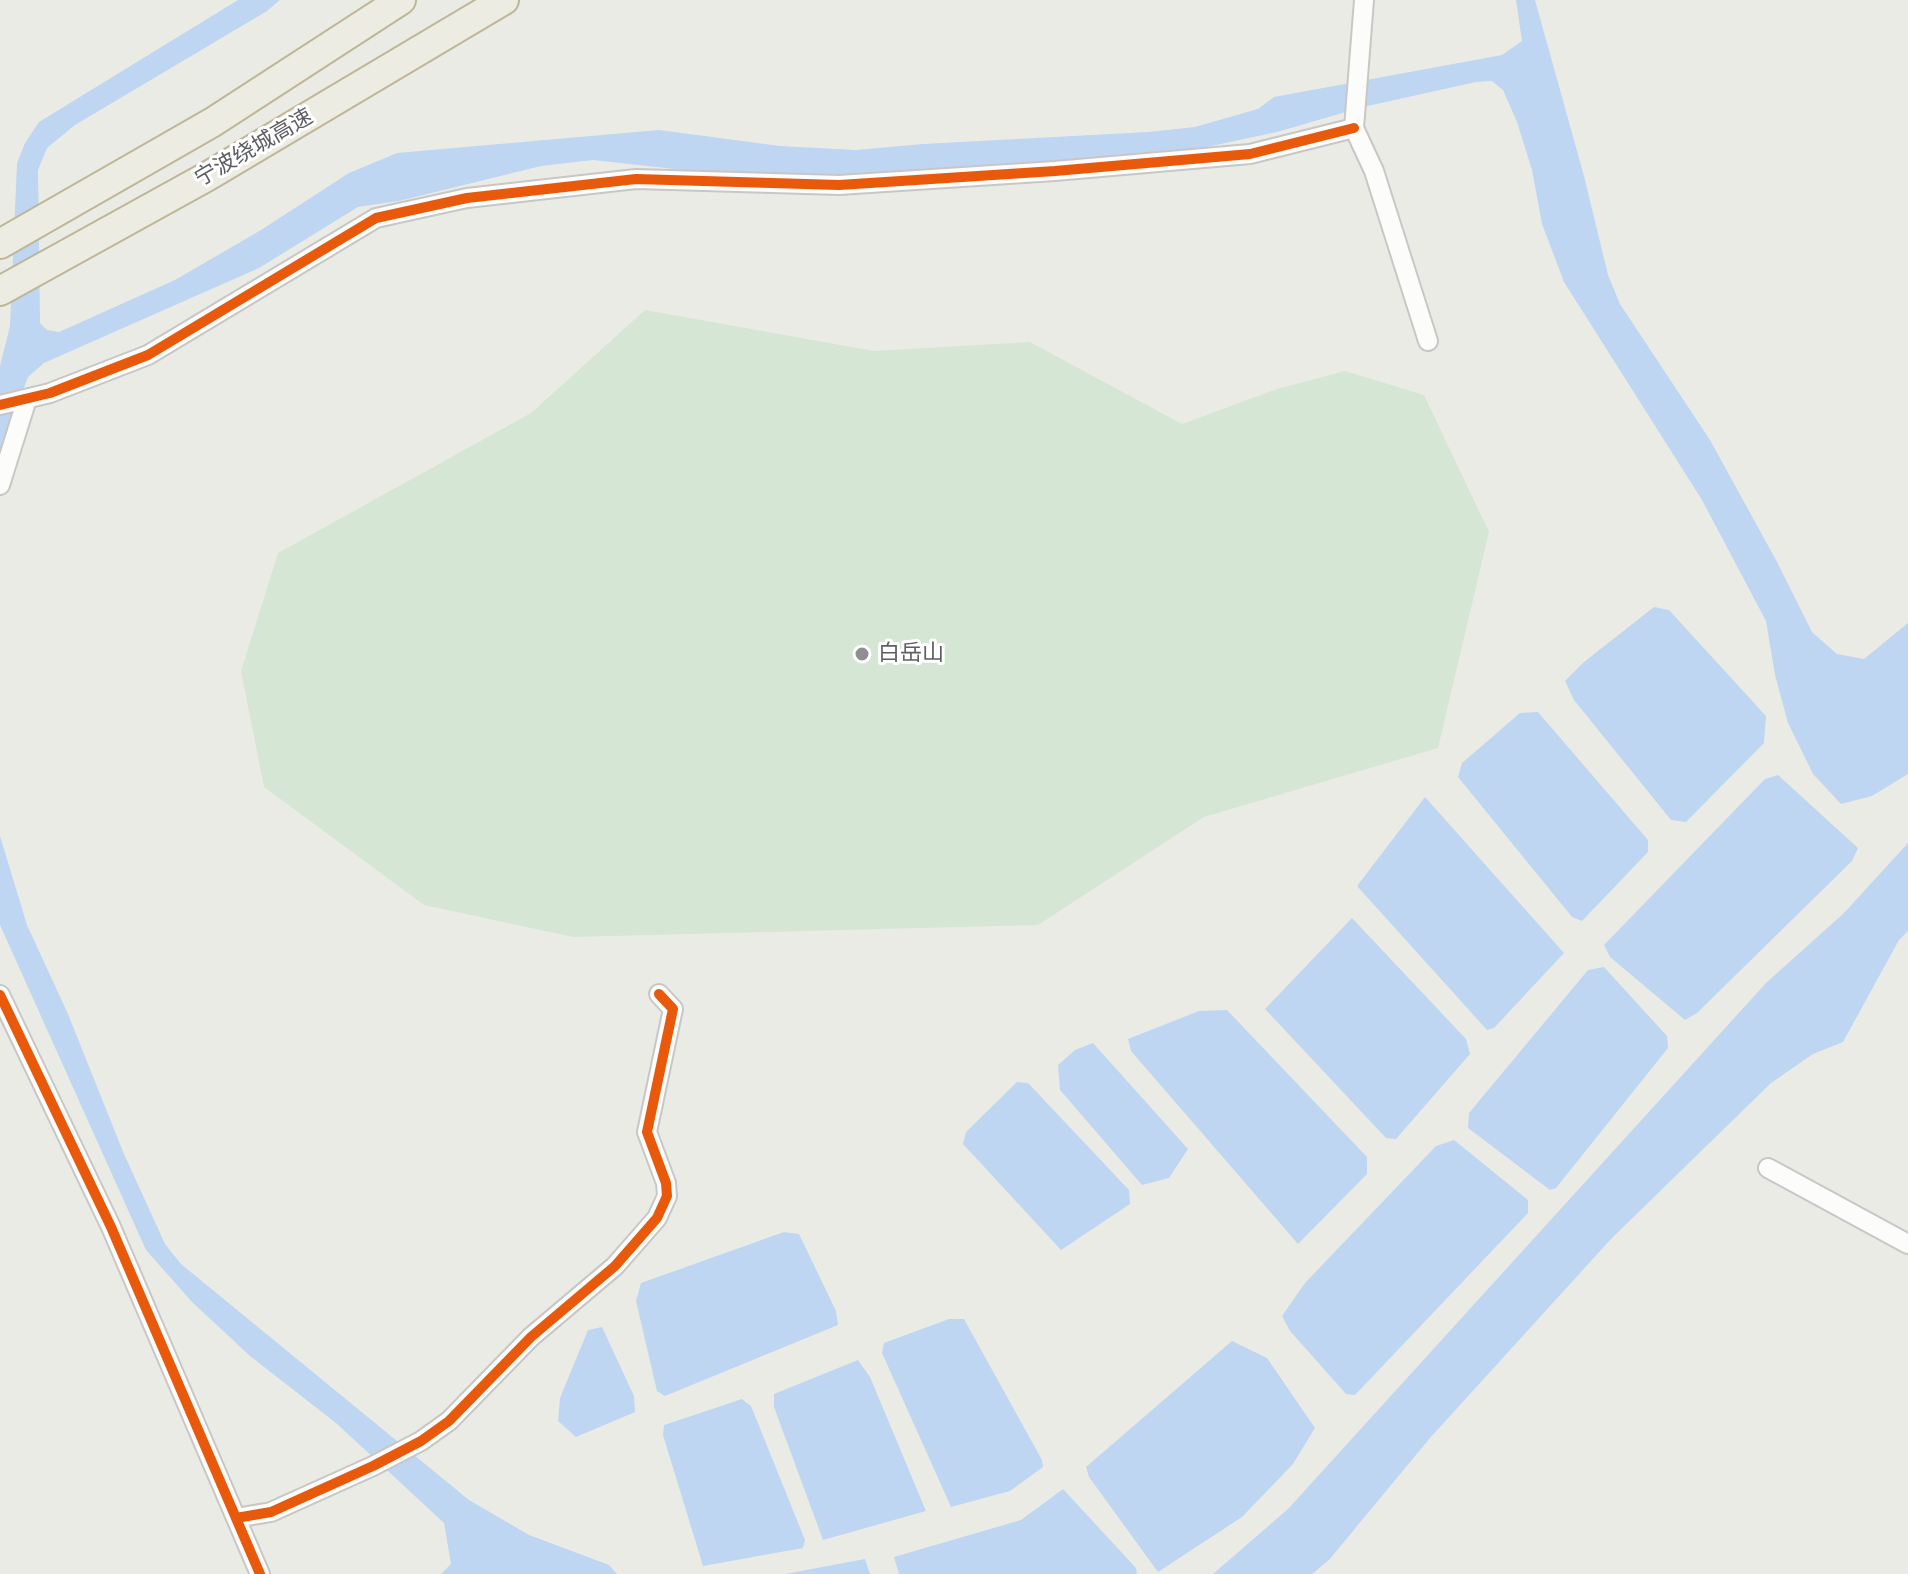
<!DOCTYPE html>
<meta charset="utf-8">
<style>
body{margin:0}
canvas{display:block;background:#ebebe6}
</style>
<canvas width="1908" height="1574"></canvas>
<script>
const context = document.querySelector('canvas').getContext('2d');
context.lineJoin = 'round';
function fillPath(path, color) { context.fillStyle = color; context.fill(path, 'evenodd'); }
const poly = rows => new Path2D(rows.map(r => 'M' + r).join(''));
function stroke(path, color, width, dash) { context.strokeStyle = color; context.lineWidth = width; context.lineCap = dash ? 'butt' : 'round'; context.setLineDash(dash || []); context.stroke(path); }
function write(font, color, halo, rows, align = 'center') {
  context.font = font + ' "Open Sans","Noto Sans SC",sans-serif'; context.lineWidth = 6; context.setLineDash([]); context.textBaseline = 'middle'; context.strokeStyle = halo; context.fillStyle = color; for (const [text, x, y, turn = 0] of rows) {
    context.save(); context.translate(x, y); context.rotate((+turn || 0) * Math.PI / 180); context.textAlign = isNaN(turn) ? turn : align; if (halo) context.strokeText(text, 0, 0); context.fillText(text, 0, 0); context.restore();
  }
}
const green = poly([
 [645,310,874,351,1030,342,1182,424,1277,389,1345,371,1424,395,1489,532,1438,748,1204,817,1038,925,573,937,424,905,264,787,241,671,278,553,531,413]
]);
const water = poly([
 [238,0,280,0,267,11,75,125,47,148,38,170,40,323,47,330,59,332,175,280,261,230,349,173,397,153,659,130,780,146,856,150,923,144,1148,132,1195,127,1258,109,1274,97,1502,55,1522,41,1516,0,1535,0,1584,176,1608,275,1620,304,1710,440,1776,560,1812,632,1837,654,1864,659,1908,623,1908,774,1872,796,1841,804,1813,774,1788,723,1775,675,1766,621,1702,500,1564,282,1542,224,1532,170,1517,122,1503,90,1492,81,1476,82,1363,107,1277,132,1188,151,846,178,738,176,593,160,541,166,399,201,358,207,259,268,44,363,28,377,15,411,0,469,0,366,10,326,17,163,25,143,39,122],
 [1654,607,1669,610,1766,716,1764,743,1686,822,1671,820,1574,700,1565,681,1584,662],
 [1538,712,1648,840,1648,852,1582,921,1572,917,1458,777,1462,763,1520,713],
 [1778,775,1858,848,1852,861,1697,1013,1685,1020,1610,957,1604,945,1765,779],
 [1425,797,1564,953,1494,1028,1487,1030,1357,886],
 [0,836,27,925,68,1014,124,1154,165,1244,181,1264,469,1500,529,1535,609,1565,617,1574,441,1574,451,1564,444,1523,336,1423,250,1356,192,1302,146,1250,0,925],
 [1908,843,1908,931,1899,940,1843,1042,1813,1054,1771,1083,1611,1239,1430,1438,1329,1560,1312,1574,1213,1574,1288,1509,1766,983,1844,913],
 [1352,918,1466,1039,1470,1054,1396,1139,1386,1138,1265,1009],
 [1604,967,1667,1036,1668,1048,1556,1188,1550,1190,1468,1128,1469,1113,1588,970],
 [1227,1010,1367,1157,1367,1174,1298,1244,1131,1051,1128,1039,1199,1011],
 [1093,1043,1188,1149,1169,1178,1142,1185,1060,1090,1058,1065,1075,1050],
 [1017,1082,1028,1083,1129,1190,1130,1204,1061,1250,963,1144,966,1132],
 [1454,1140,1528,1200,1528,1213,1355,1395,1346,1394,1290,1331,1282,1316,1305,1283,1436,1146],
 [784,1232,799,1234,836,1311,838,1325,665,1396,657,1391,636,1301,641,1283],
 [949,1319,964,1319,1042,1460,1043,1467,1010,1491,951,1507,882,1353,884,1343],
 [602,1327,634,1396,635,1412,576,1437,558,1421,560,1398,588,1330],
 [1232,1341,1267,1358,1315,1428,1293,1464,1242,1517,1158,1572,1089,1477,1086,1467],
 [858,1360,870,1377,926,1511,823,1540,774,1407,774,1394],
 [742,1399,751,1406,805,1540,803,1548,703,1566,663,1435,664,1425],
 [1063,1489,1136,1568,1137,1574,899,1574,894,1557,1021,1520],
 [865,1559,870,1574,785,1574]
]);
const minor = poly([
 [1364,0,1354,128,1374,171,1428,341],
 [0,405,50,393,148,355,376,218,467,198,636,179,839,185,1055,171,1250,154,1354,128],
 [0,485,27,399],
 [0,995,111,1227,260,1574],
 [1768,1168,1908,1244],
 [236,1518,271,1512,373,1466,421,1441,449,1421,531,1337,615,1266,657,1218,667,1196,666,1183,647,1132,673,1009,659,994]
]);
const highway = poly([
 [0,244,213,122,401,0],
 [0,291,208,176,504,0]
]);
const cycleway = poly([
 [0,405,50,393,148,355,376,218,467,198,636,179,839,185,1055,171,1250,154,1354,128],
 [0,995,111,1227,260,1574],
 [236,1518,271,1512,373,1466,421,1441,449,1421,531,1337,615,1266,657,1218,667,1196,666,1183,647,1132,673,1009,659,994]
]);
const markers = [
 [862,654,8,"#8e8f91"]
];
const streetNames = [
 ["宁波绕城高速",254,148,-30]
];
const poiNames = [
 ["白岳山",878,654]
];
fillPath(green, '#d5e6d5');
fillPath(water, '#bed6f1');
stroke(minor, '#c7c7c7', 22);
stroke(highway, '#beb797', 32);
stroke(minor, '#fcfcfb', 18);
stroke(highway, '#edece2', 28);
stroke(cycleway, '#e8590c', 10);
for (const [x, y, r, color] of markers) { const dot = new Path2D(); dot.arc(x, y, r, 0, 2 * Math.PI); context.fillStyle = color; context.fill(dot); stroke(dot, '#fff', 3); }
write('22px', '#5c5e63', '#fff', streetNames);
write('22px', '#5c5e63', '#fff', poiNames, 'left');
</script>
